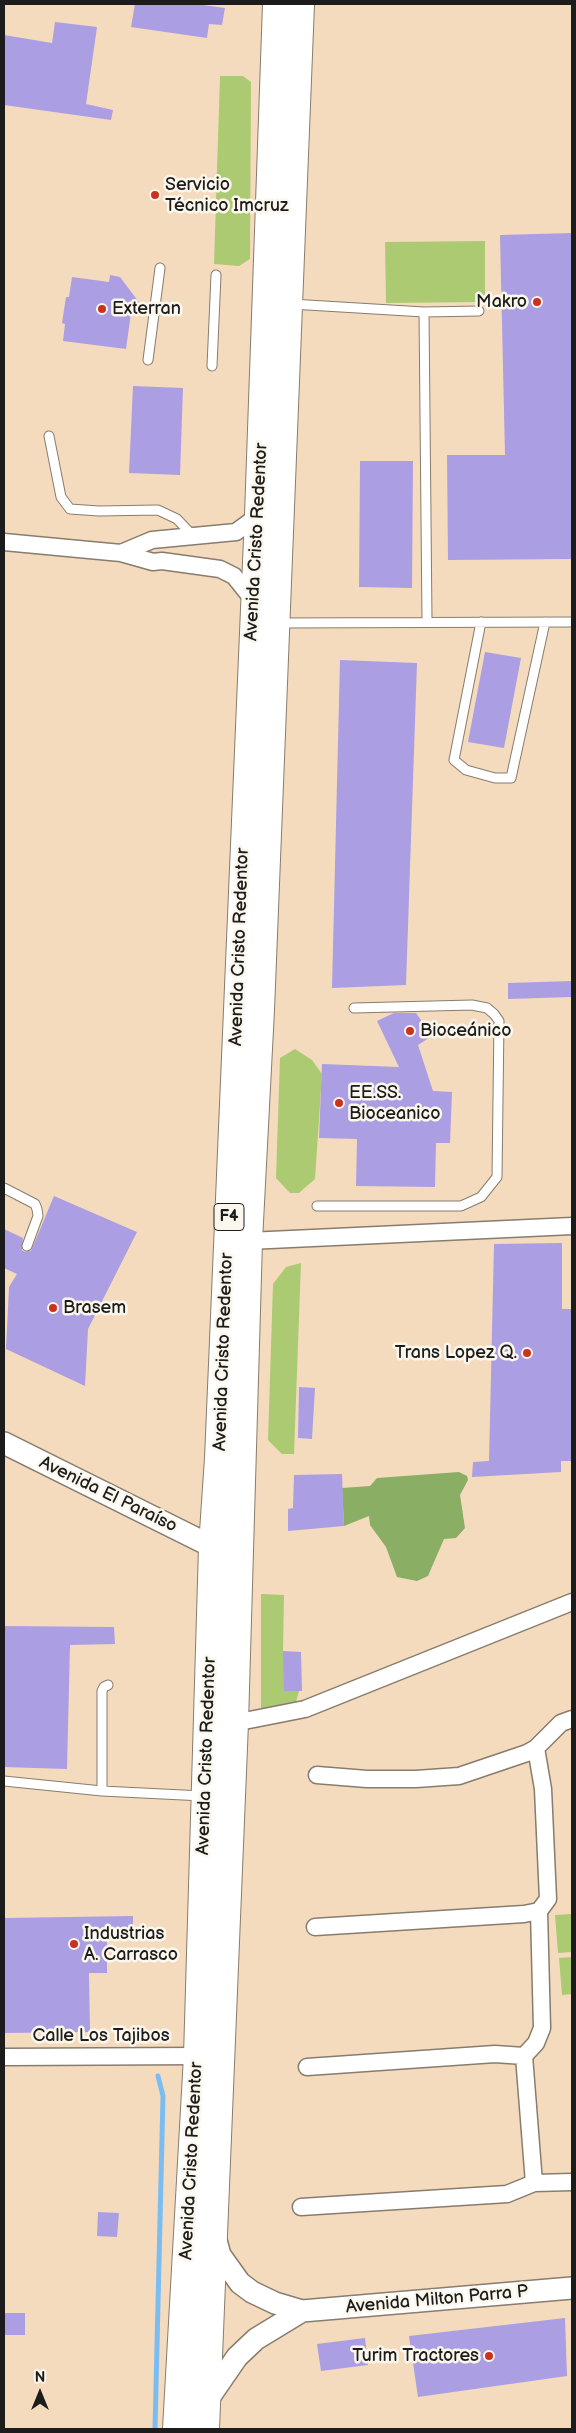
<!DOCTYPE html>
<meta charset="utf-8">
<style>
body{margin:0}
#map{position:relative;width:576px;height:2433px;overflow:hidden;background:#f4dbbe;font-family:"Balsamiq Sans",sans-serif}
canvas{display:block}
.frame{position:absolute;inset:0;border:5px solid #1c1c1c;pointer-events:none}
.north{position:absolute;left:15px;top:2368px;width:50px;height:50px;-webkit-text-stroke:4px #fbf7ec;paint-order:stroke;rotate:0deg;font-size:14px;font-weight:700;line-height:20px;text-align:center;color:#1c1c1c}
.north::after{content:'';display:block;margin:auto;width:18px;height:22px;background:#1c1c1c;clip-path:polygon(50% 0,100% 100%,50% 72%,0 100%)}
</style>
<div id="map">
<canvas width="576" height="2433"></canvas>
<div class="frame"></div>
<div class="north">N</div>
</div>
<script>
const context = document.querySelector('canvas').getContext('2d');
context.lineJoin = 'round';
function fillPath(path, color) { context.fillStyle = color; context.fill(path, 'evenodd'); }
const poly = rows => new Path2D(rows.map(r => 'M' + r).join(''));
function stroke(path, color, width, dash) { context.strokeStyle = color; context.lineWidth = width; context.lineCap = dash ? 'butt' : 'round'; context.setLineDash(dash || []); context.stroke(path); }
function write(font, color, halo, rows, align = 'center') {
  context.font = font + ' "Balsamiq Sans",sans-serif'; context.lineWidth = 5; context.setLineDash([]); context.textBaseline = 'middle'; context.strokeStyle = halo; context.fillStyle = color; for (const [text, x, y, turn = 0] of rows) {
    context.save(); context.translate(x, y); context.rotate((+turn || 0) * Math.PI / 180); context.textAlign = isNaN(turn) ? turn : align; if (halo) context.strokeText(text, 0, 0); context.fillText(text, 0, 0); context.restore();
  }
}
const green = poly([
 [220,76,243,76,251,82,250,259,239,266,214,264],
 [485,241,485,302,386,303,385,242],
 [295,1049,312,1060,322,1074,315,1179,299,1193,290,1193,276,1178,280,1058],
 [301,1263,294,1454,282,1454,268,1440,273,1284,286,1267],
 [261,1594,284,1595,283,1651,299,1691,295,1706,261,1713],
 [572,1914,572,1952,558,1953,555,1915],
 [572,1957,572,1994,562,1995,559,1958]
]);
const forest = poly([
 [459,1472,467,1476,468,1480,460,1495,465,1528,456,1538,444,1539,428,1576,417,1581,397,1577,386,1547,370,1525,369,1516,344,1526,342,1488,370,1486,377,1478]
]);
const stream = poly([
 [155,2429,163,2096,158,2076]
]);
const building = poly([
 [135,4,196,4,225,8,222,25,209,24,207,38,131,27],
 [55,22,97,27,86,104,113,110,111,120,4,105,4,35,52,43],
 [572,233,572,559,448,560,447,455,505,455,500,235],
 [110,275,120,277,141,305,140,314,131,313,126,349,63,341,65,324,62,323,66,297,69,297,72,277,109,282],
 [133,386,183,388,180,475,129,473],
 [360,461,413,461,412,588,359,587],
 [485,652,521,658,504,748,468,742],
 [340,660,417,663,406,985,332,988],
 [572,981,572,997,508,999,508,983],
 [394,1013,416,1013,432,1036,418,1045,433,1091,452,1092,450,1143,436,1143,435,1187,356,1186,357,1139,319,1138,322,1064,399,1067,377,1021],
 [54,1196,137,1232,88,1329,85,1386,6,1349,9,1287,17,1274,4,1268,4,1229,23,1238,22,1250,25,1252,31,1251],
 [562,1243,562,1309,572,1309,572,1461,561,1461,561,1472,472,1477,473,1462,489,1461,494,1244],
 [299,1387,315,1388,312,1439,298,1438],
 [342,1474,344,1526,288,1531,288,1509,293,1508,294,1475],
 [4,1626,114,1627,115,1644,70,1645,67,1769,4,1767],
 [283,1651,301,1652,302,1691,284,1691],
 [133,1916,133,1939,107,1939,107,1973,89,1973,90,2032,4,2033,4,1918],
 [98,2212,119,2213,117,2237,97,2236],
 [4,2313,25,2313,25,2335,4,2335],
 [565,2318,567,2376,418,2397,409,2336],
 [365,2338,368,2365,321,2371,317,2344]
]);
const service = poly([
 [291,304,424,312,479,311],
 [424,312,427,621],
 [148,360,160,268],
 [212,366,216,275],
 [49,436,61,497,70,509,99,511,158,510,177,519,193,536],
 [481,622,454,760,466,770,495,778,511,778,545,622],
 [279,623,572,622],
 [4,1188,35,1204,37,1209,38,1216,27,1246],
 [317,1206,461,1206,481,1197,497,1177,499,1021,494,1014,487,1008,472,1005,354,1008],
 [108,1685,104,1687,102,1691,102,1791,203,1796],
 [4,1781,102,1791]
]);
const minor = poly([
 [4,542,121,553,153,562,162,561,220,569,234,576,254,601],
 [121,553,152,540,236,532,259,515],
 [248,1241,572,1226],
 [234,1723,305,1709,572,1602],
 [317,1775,367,1779,416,1779,459,1776,527,1753,536,1748,561,1723,572,1719],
 [315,1927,524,1914,539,1911],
 [4,2057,198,2056],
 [307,2067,495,2054,524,2056],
 [534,2183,524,2056,536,2043,542,2028,539,1911,548,1899,543,1789,536,1748],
 [301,2207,507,2194,534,2183,572,2182]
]);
const tertiary = poly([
 [4,1443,213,1547],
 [215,2237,220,2255,240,2283,252,2292,275,2303,302,2311,572,2288],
 [206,2402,237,2357,256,2339,302,2311]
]);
const trunk = poly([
 [177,2429,198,2056,213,1547,219,1458,259,515,277,4],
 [205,2429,234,1723,248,1241,260,1010,300,4]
]);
const markers = [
 [155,195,5,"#c8321e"],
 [537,302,5,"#c8321e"],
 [102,309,5,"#c8321e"],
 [410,1031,5,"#c8321e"],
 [339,1103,5,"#c8321e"],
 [53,1308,5,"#c8321e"],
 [527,1353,5,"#c8321e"],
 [74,1944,5,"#c8321e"],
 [489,2356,5,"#c8321e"]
];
const shields = [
 [229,1217,30]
];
const shieldNames = [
 ["F4",229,1217]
];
const poiNames = [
 ["Servicio",165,185],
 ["Técnico Imcruz",165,206],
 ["Makro",527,302,"right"],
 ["Exterran",112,309],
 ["Bioceánico",420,1031],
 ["EE.SS.",349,1093],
 ["Bioceanico",349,1114],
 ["Brasem",63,1308],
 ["Trans Lopez Q.",517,1353,"right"],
 ["Industrias",84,1934],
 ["A. Carrasco",84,1955],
 ["Turim Tractores",479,2356,"right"]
];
const streetNames = [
 ["Avenida Cristo Redentor",257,542,-87],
 ["Avenida Cristo Redentor",240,947,-88],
 ["Avenida Cristo Redentor",224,1352,-88],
 ["Avenida El Paraíso",108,1495,26],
 ["Avenida Cristo Redentor",207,1756,-88],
 ["Calle Los Tajibos",101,2036],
 ["Avenida Cristo Redentor",192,2161,-87],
 ["Avenida Milton Parra P",437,2300,-5]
];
fillPath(green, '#acca72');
fillPath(forest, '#89ae64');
stroke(stream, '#7cbdf1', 5);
fillPath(building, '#ab9ee2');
stroke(service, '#887c6d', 11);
stroke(minor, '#887c6d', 19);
stroke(tertiary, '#887c6d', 24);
stroke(trunk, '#887c6d', 30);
stroke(service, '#fff', 9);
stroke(minor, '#fff', 16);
stroke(tertiary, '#fff', 21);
stroke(trunk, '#fff', 28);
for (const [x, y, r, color] of markers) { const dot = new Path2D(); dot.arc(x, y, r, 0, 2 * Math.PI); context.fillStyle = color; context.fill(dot); stroke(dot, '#fbf7ec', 2); }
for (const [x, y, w] of shields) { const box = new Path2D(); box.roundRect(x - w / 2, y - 13.5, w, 27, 4); context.fillStyle = '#fbf7ec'; context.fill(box); stroke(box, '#1c1c1c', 1); }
write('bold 16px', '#1c1c1c', null, shieldNames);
write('18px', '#1c1c1c', '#fbf7ec', poiNames, 'left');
write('18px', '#1c1c1c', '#fbf7ec', streetNames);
</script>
